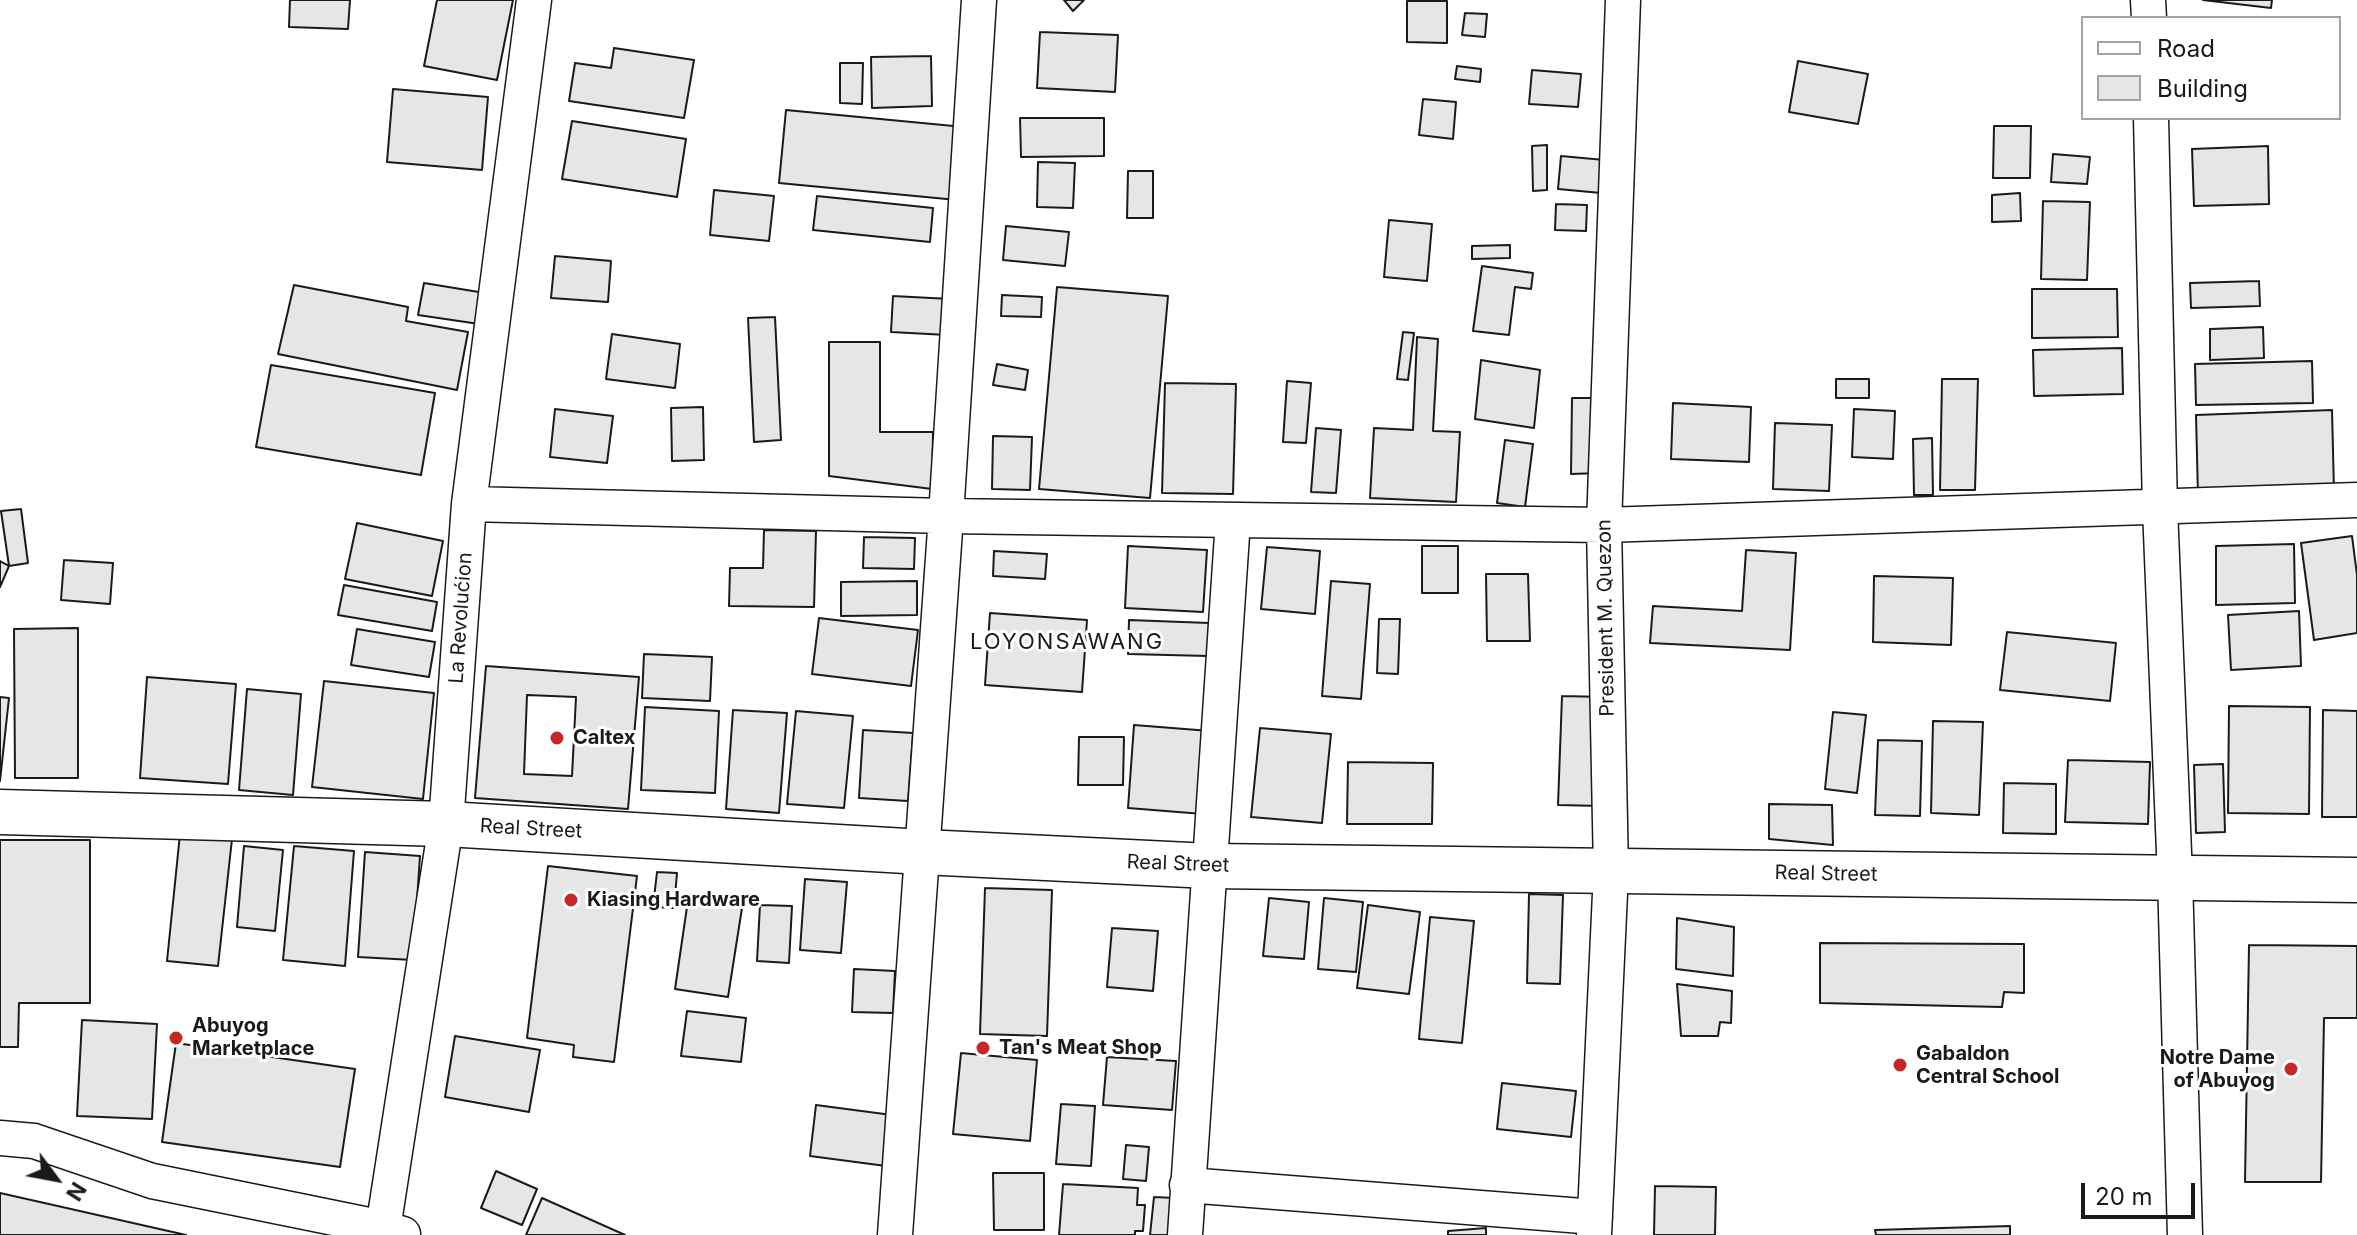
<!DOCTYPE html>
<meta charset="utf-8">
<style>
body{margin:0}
#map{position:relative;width:2357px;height:1235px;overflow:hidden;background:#fff;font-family:Inter,sans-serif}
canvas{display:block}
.legend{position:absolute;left:2081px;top:16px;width:260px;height:104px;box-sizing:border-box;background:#fff;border:2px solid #a3a3a3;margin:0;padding:10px 14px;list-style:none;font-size:24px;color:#1a1a1a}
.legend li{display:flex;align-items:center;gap:16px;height:40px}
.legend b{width:40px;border:2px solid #a3a3a3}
.north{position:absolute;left:16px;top:1139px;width:80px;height:80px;-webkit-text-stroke:6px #fff;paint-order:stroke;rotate:122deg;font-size:22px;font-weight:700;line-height:32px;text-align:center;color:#1a1a1a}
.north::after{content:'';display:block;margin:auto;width:28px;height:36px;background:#1a1a1a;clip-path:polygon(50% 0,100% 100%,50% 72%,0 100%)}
.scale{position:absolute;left:2081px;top:1183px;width:114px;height:36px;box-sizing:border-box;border:4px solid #1a1a1a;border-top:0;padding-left:10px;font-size:24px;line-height:28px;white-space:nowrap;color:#1a1a1a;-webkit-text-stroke:6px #fff;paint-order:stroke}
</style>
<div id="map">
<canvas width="2357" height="1235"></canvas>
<ul class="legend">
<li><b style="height:10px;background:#fff"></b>Road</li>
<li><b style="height:22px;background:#e6e6e6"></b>Building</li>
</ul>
<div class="north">N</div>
<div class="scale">20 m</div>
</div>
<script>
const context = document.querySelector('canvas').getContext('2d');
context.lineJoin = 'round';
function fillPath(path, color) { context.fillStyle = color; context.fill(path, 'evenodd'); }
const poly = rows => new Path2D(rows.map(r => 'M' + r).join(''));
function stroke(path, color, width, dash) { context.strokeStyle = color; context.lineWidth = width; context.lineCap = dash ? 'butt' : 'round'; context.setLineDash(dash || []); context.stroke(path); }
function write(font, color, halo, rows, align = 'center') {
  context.font = font + ' Inter,sans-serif'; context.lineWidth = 6; context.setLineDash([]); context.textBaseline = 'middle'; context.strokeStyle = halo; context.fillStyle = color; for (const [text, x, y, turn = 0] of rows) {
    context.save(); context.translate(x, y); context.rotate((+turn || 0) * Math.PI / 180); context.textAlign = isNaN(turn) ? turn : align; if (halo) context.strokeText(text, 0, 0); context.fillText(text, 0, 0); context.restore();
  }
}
const building = poly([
 [290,0,350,0,348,29,289,27,290,0],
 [437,0,513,0,497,80,424,66,437,0],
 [1064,0,1084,0,1073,11,1064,0],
 [2203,0,2272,0,2271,8,2203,0],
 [1407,1,1447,1,1447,43,1407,42,1407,1],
 [1465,13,1487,14,1485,37,1462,35,1465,13],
 [1040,32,1118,35,1115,92,1037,88,1040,32],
 [614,48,694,60,684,118,569,101,575,63,611,68,614,48],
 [931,56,932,106,872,108,871,57,931,56],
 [1798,61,1868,74,1858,124,1789,112,1798,61],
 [840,63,863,63,862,104,840,103,840,63],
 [1457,66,1481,69,1480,82,1455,79,1457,66],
 [1532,70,1581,74,1578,107,1529,104,1532,70],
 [393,89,488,97,482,170,387,162,393,89],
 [1423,99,1456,102,1453,139,1419,135,1423,99],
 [786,110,964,127,957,200,779,183,786,110],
 [1020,118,1104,118,1104,156,1021,157,1020,118],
 [572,121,686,139,677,197,562,179,572,121],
 [1994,126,2031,126,2030,178,1993,178,1994,126],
 [1547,145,1547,190,1533,191,1532,146,1547,145],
 [2268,146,2269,204,2194,206,2192,149,2268,146],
 [2053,154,2090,157,2087,184,2051,182,2053,154],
 [1561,156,1615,161,1612,194,1558,189,1561,156],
 [1038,162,1075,163,1073,208,1037,207,1038,162],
 [1128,171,1153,171,1153,218,1127,218,1128,171],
 [714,190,774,196,769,241,710,235,714,190],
 [2020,193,2021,221,1992,222,1992,195,2020,193],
 [817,196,933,208,930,242,813,230,817,196],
 [2043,201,2090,202,2087,280,2041,279,2043,201],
 [1556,204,1587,205,1586,231,1555,230,1556,204],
 [1389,220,1432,224,1427,281,1384,277,1389,220],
 [1006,226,1069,232,1065,266,1003,260,1006,226],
 [1510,245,1510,258,1472,259,1472,246,1510,245],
 [555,256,611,261,608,302,551,298,555,256],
 [1482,266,1533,273,1531,289,1515,287,1509,335,1473,331,1482,266],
 [2259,281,2260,306,2191,308,2190,283,2259,281],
 [424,283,491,294,486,325,418,315,424,283],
 [294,285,408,307,406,321,468,332,457,390,278,354,294,285],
 [1057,287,1168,296,1150,498,1039,489,1057,287],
 [2032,289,2117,289,2118,337,2032,338,2032,289],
 [1002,295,1042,297,1041,317,1001,316,1002,295],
 [893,296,950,299,947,335,891,332,893,296],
 [775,317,781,440,754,442,748,318,775,317],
 [2263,327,2264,358,2210,360,2210,329,2263,327],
 [1403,332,1414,333,1408,380,1397,379,1403,332],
 [612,334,680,344,675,388,606,379,612,334],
 [1417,337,1438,339,1433,431,1460,432,1456,502,1370,498,1374,428,1413,430,1417,337],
 [829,342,880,342,880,432,933,432,932,489,829,476,829,342],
 [2122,348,2123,394,2034,396,2033,350,2122,348],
 [1481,360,1540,370,1534,428,1475,419,1481,360],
 [2312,361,2313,403,2196,405,2195,364,2312,361],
 [997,364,1028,370,1025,390,993,385,997,364],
 [271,365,435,393,421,475,256,447,271,365],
 [1836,379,1869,379,1869,398,1836,398,1836,379],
 [1942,379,1978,379,1975,490,1940,490,1942,379],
 [1287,381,1311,383,1306,443,1283,442,1287,381],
 [1165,383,1236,384,1233,494,1162,493,1165,383],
 [1572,398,1601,398,1600,473,1571,474,1572,398],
 [1673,403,1751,407,1749,462,1671,459,1673,403],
 [703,407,704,460,672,461,671,408,703,407],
 [555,409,613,416,607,463,550,457,555,409],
 [1854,409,1895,411,1893,459,1852,457,1854,409],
 [2332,410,2334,491,2198,496,2196,415,2332,410],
 [1775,423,1832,425,1829,491,1773,489,1775,423],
 [1316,428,1341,430,1336,493,1311,492,1316,428],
 [993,436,1032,437,1030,490,992,489,993,436],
 [1932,438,1933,495,1914,495,1913,439,1932,438],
 [1505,440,1533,444,1525,507,1497,503,1505,440],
 [21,509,28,563,9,566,1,511,21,509],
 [357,523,443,541,432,596,345,579,357,523],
 [764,530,816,531,814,607,729,606,730,568,763,568,764,530],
 [2352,536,2357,575,2357,633,2314,640,2301,543,2352,536],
 [864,537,915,538,914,569,863,568,864,537],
 [2294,544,2295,603,2216,605,2216,546,2294,544],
 [1128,546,1207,550,1203,612,1125,608,1128,546],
 [1422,546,1458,546,1458,593,1422,593,1422,546],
 [1267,547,1320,551,1315,614,1261,609,1267,547],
 [1746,550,1796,553,1790,650,1650,643,1653,606,1742,611,1746,550],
 [994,551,1047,554,1045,579,993,576,994,551],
 [64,560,113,563,110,604,61,600,64,560],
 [0,561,9,566,0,587,0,561],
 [1486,574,1528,574,1530,641,1487,641,1486,574],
 [1874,576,1953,578,1951,645,1873,642,1874,576],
 [917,581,917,615,841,616,841,582,917,581],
 [1331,581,1370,584,1361,699,1322,696,1331,581],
 [344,585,437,602,432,631,338,615,344,585],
 [2299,611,2301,666,2231,670,2228,615,2299,611],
 [990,613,1087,620,1082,692,985,685,990,613],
 [819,618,918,630,911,686,812,674,819,618],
 [1379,619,1400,619,1398,674,1377,673,1379,619],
 [1129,620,1209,623,1208,656,1128,654,1129,620],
 [78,628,78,778,15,778,14,629,78,628],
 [357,629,435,642,429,677,351,665,357,629],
 [2007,632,2116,643,2110,701,2000,690,2007,632],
 [644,654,712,657,710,701,642,698,644,654],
 [486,666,639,677,628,809,475,798,486,666],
 [147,677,236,684,228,784,140,778,147,677],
 [324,681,434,693,423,799,312,787,324,681],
 [247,689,301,694,293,795,239,790,247,689],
 [527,695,576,697,572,776,524,774,527,695],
 [1562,696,1605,697,1601,806,1558,805,1562,696],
 [0,697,9,698,0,781,0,697],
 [2229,706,2310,707,2309,814,2228,813,2229,706],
 [645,707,719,711,715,793,641,790,645,707],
 [733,710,787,713,779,813,726,809,733,710],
 [2323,710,2357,711,2357,817,2322,817,2323,710],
 [796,711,853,716,844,808,787,804,796,711],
 [1833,712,1866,715,1857,793,1825,789,1833,712],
 [1933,721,1983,722,1979,815,1931,813,1933,721],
 [1134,725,1210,731,1203,814,1128,808,1134,725],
 [1260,728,1331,734,1322,823,1251,817,1260,728],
 [863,730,913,733,908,801,859,798,863,730],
 [1079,737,1124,737,1123,785,1078,785,1079,737],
 [1878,740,1922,741,1920,816,1875,815,1878,740],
 [2068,760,2150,762,2148,824,2065,822,2068,760],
 [1348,762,1433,763,1432,824,1347,824,1348,762],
 [2223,764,2225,832,2196,833,2194,765,2223,764],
 [2004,783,2056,784,2056,834,2003,833,2004,783],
 [1769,804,1832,805,1833,845,1769,839,1769,804],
 [180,834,232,839,218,966,167,961,180,834],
 [0,840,90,840,90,1003,19,1003,18,1047,0,1047,0,840],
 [244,846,283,850,275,931,237,927,244,846],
 [294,846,354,851,345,966,283,960,294,846],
 [365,852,420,856,413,960,358,957,365,852],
 [548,866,637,876,614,1062,573,1057,574,1045,527,1038,548,866],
 [657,872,677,873,674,908,653,907,657,872],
 [805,879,847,882,841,953,800,950,805,879],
 [985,888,1052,890,1047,1036,980,1034,985,888],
 [1529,894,1563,895,1560,984,1527,983,1529,894],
 [1269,898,1309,902,1304,959,1263,956,1269,898],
 [1324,898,1363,902,1356,972,1318,969,1324,898],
 [688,900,742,908,728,997,675,989,688,900],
 [760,905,792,906,789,963,757,961,760,905],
 [1368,905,1420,912,1409,994,1357,988,1368,905],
 [1430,917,1474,921,1462,1043,1419,1039,1430,917],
 [1677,918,1734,927,1733,976,1676,969,1677,918],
 [1112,928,1158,931,1153,991,1107,987,1112,928],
 [1820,943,2024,944,2024,993,2004,992,2002,1007,1820,1003,1820,943],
 [2249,945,2357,946,2357,1018,2324,1018,2321,1182,2245,1182,2249,945],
 [854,969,895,971,893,1013,852,1012,854,969],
 [1677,984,1732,991,1731,1023,1720,1022,1718,1036,1681,1036,1677,984],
 [687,1011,746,1018,741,1062,681,1056,687,1011],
 [82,1020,157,1024,152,1119,77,1116,82,1020],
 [455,1036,540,1050,529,1112,445,1097,455,1036],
 [176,1043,355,1069,340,1167,162,1142,176,1043],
 [961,1053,1037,1060,1030,1141,953,1134,961,1053],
 [1107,1057,1176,1061,1172,1110,1103,1105,1107,1057],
 [1502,1083,1576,1091,1571,1137,1497,1129,1502,1083],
 [1061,1104,1095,1106,1091,1166,1056,1164,1061,1104],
 [816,1105,892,1115,886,1166,810,1156,816,1105],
 [1126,1145,1149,1147,1146,1181,1123,1179,1126,1145],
 [496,1171,537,1189,522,1225,481,1208,496,1171],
 [993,1173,1044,1173,1044,1230,994,1230,993,1173],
 [1063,1184,1138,1188,1137,1205,1145,1205,1143,1231,1135,1231,1135,1235,1059,1235,1063,1184],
 [1655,1186,1716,1187,1715,1235,1654,1235,1655,1186],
 [0,1193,186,1235,0,1235,0,1193],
 [1154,1197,1175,1198,1171,1235,1150,1235,1154,1197],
 [542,1198,625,1235,526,1235,542,1198],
 [2010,1226,2010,1235,1876,1235,1875,1230,2010,1226],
 [1486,1228,1486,1235,1448,1235,1448,1231,1486,1228]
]);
const street = poly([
 [2148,0,2149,18],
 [2151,118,2160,508,2175,877,2185,1235],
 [469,504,946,516,1604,525,2357,500],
 [0,1138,34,1141,152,1181,383,1228,403,1234],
 [1187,1185,1595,1217],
 [382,1235,446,824,469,504,534,0],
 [895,1235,946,516,979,0],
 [1185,1235,1233,520],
 [1594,1235,1611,872,1604,525,1623,0]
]);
const secondary = poly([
 [0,812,446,824,923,852,1210,866,2357,880]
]);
const markers = [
 [557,738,8,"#c62828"],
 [571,900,8,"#c62828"],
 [176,1038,8,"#c62828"],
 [983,1048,8,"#c62828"],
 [1900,1065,8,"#c62828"],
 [2291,1069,8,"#c62828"]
];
const streetNames = [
 ["La Revolućion",461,618,-86],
 ["President M. Quezon",1606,618,-91],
 ["Real Street",531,829,3],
 ["Real Street",1178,864,2],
 ["Real Street",1826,874,1]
];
const poiNames = [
 ["Caltex",573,738],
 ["Kiasing Hardware",587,900],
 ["Abuyog",192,1026],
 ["Marketplace",192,1049],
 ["Tan's Meat Shop",999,1048],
 ["Gabaldon",1916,1054],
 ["Central School",1916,1077],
 ["Notre Dame",2275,1058,"right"],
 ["of Abuyog",2275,1081,"right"]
];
const neighbourhoodNames = [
 ["LOYONSAWANG",1067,642]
];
fillPath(building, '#e6e6e6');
stroke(building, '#1a1a1a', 2);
stroke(street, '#1a1a1a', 37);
stroke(secondary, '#1a1a1a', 47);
stroke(street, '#fff', 34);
stroke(secondary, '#fff', 44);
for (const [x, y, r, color] of markers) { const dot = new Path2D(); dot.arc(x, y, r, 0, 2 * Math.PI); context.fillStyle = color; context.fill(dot); stroke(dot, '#fff', 3); }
write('20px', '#1a1a1a', '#fff', streetNames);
write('bold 20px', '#1a1a1a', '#fff', poiNames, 'left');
context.letterSpacing = '2px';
write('22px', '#1a1a1a', '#fff', neighbourhoodNames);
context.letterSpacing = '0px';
</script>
